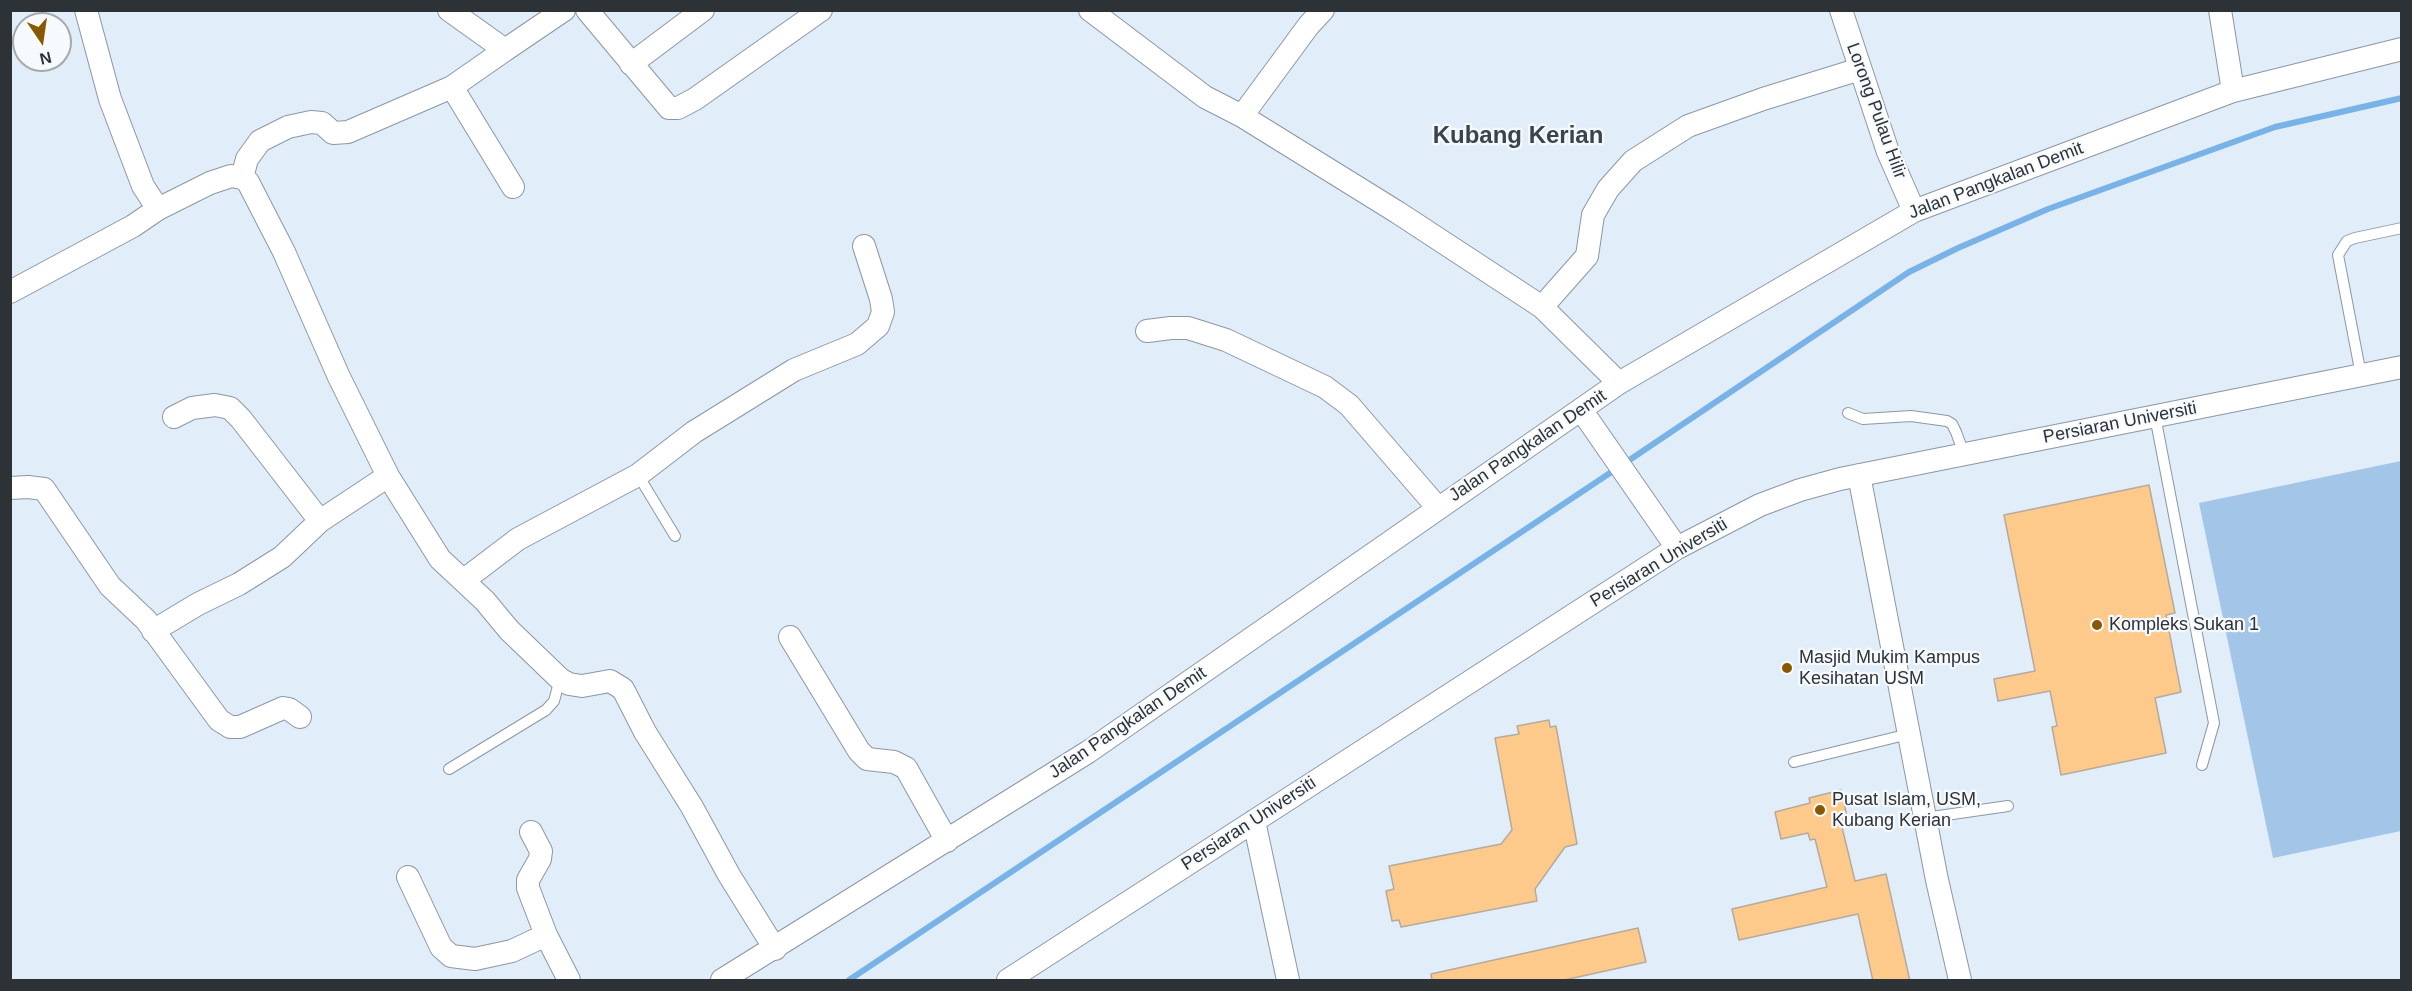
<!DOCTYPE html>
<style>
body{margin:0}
#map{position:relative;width:2412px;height:991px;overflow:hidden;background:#e1eefa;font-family:Helvetica,sans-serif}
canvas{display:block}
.frame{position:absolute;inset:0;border:12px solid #2d3237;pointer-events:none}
.north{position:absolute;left:12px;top:12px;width:60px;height:60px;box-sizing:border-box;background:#f7fafc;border:2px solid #a6aaad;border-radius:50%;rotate:167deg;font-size:16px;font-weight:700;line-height:24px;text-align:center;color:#2d3237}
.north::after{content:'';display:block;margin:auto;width:21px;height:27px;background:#895800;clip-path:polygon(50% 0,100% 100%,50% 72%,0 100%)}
</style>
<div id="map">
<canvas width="2412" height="991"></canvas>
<div class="frame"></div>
<div class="north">N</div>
</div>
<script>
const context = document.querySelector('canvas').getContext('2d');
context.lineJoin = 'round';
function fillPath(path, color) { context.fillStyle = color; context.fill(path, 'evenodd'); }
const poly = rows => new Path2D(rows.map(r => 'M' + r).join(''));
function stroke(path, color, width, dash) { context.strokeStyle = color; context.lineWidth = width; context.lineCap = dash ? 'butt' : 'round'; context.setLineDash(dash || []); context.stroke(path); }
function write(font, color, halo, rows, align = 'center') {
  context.font = font + ' Helvetica,sans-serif'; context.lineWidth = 4.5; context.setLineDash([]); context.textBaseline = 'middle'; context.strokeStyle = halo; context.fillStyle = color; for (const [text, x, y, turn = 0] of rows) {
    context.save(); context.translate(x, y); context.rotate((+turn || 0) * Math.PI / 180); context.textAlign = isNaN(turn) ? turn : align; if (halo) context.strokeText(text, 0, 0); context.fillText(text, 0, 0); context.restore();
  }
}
const green = poly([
 [2401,461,2401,831,2273,858,2199,503]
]);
const stream = poly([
 [1625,463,1909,272,1958,248,2048,209,2275,127,2402,98],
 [849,980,1616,469]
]);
const building = poly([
 [2149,485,2175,613,2166,615,2181,692,2155,698,2166,753,2061,775,2052,727,2057,726,2050,691,1998,701,1994,679,2035,671,2004,515,2149,485],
 [1549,720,1550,727,1556,726,1577,844,1565,847,1535,889,1537,901,1401,927,1399,920,1392,921,1386,891,1394,889,1389,866,1501,844,1512,830,1495,738,1519,734,1517,726,1549,720],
 [1841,790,1848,821,1841,823,1855,881,1886,874,1910,981,1873,981,1858,914,1739,940,1732,909,1827,887,1815,839,1810,840,1808,833,1781,839,1775,812,1810,803,1809,798,1841,790],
 [1638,928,1646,962,1560,981,1432,981,1431,974,1638,928]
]);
const service = poly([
 [2361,375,2338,255,2347,241,2355,238,2402,228],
 [1848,413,1863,419,1911,416,1947,421,1952,424,1956,432,1964,454],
 [2155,416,2214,723,2202,765],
 [638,475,675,536],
 [1794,762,1909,734],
 [449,769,546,710,554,701,560,679],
 [1925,818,2008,806]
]);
const minor = poly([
 [86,10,110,99,143,186,158,209],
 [449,10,505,50,564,10],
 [587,10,669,108,678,108,695,99,821,10],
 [1090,10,1205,97,1242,116,1397,212,1542,307,1619,383],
 [1841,10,1888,152,1914,211],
 [2220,10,2233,91],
 [631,64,703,10],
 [452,87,513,187],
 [1242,116,1309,25,1323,10],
 [242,178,247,159,260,141,288,127,311,122,322,123,333,133,348,132,452,87,505,50],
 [10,292,133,226,158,209,210,183,231,176,242,178,248,182,284,252,339,377,388,476,440,559,485,601,509,630,560,679,569,684,582,686,610,681,623,689,645,732,692,807,729,875,775,949],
 [1542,307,1587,256,1593,215,1608,189,1633,161,1688,126,1763,99,1860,69],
 [1147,331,1171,328,1188,328,1226,340,1325,387,1349,405,1438,508],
 [1582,411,1677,548],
 [174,417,192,408,215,405,230,408,241,419,320,521],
 [1859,475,1937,880,1960,980],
 [10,488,28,487,44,489,110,586,146,620,219,720,230,727,240,727,283,708,289,709,300,717],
 [464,580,518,539,638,475,694,432,794,370,857,344,878,326,883,312,881,299,864,246],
 [153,631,198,604,239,584,282,557,320,521,388,476],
 [790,637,859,751,867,759,894,762,906,768,947,841],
 [1254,821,1288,980],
 [531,832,541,851,540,859,528,880,528,888,546,935,569,980],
 [408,877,441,947,451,956,475,959,512,951,546,935],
 [722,980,1088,752,1619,383,1914,211,2233,91,2402,49],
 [1008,980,1677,548,1760,505,1800,490,1840,479,2402,367]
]);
const markers = [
 [2097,625,6,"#895800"],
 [1787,668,6,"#895800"],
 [1820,810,6,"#895800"]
];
const streetNames = [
 ["Lorong Pulau Hilir",1876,111,70],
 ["Jalan Pangkalan Demit",1996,181,-21],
 ["Persiaran Universiti",2120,423,-11],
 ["Jalan Pangkalan Demit",1528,446,-34],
 ["Persiaran Universiti",1659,563,-31],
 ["Jalan Pangkalan Demit",1128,723,-34],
 ["Persiaran Universiti",1249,824,-33]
];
const poiNames = [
 ["Kompleks Sukan 1",2109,625],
 ["Masjid Mukim Kampus",1799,658],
 ["Kesihatan USM",1799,679],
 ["Pusat Islam, USM,",1832,800],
 ["Kubang Kerian",1832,821]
];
const districtNames = [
 ["Kubang Kerian",1518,136]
];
fillPath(green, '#a3c5e7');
stroke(stream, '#78b2e7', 6);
fillPath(building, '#fdca8b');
stroke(building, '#b5aa9d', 1.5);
stroke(service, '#8b97a2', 12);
stroke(minor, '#8b97a2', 24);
stroke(service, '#fff', 10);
stroke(minor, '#fff', 22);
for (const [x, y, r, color] of markers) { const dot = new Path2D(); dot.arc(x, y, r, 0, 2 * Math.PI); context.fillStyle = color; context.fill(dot); stroke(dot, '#f7fafc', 2); }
write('18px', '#2d3237', '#f7fafc', streetNames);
write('18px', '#2d3237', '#f7fafc', poiNames, 'left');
write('bold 24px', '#3a444e', '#f7fafc', districtNames);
</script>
